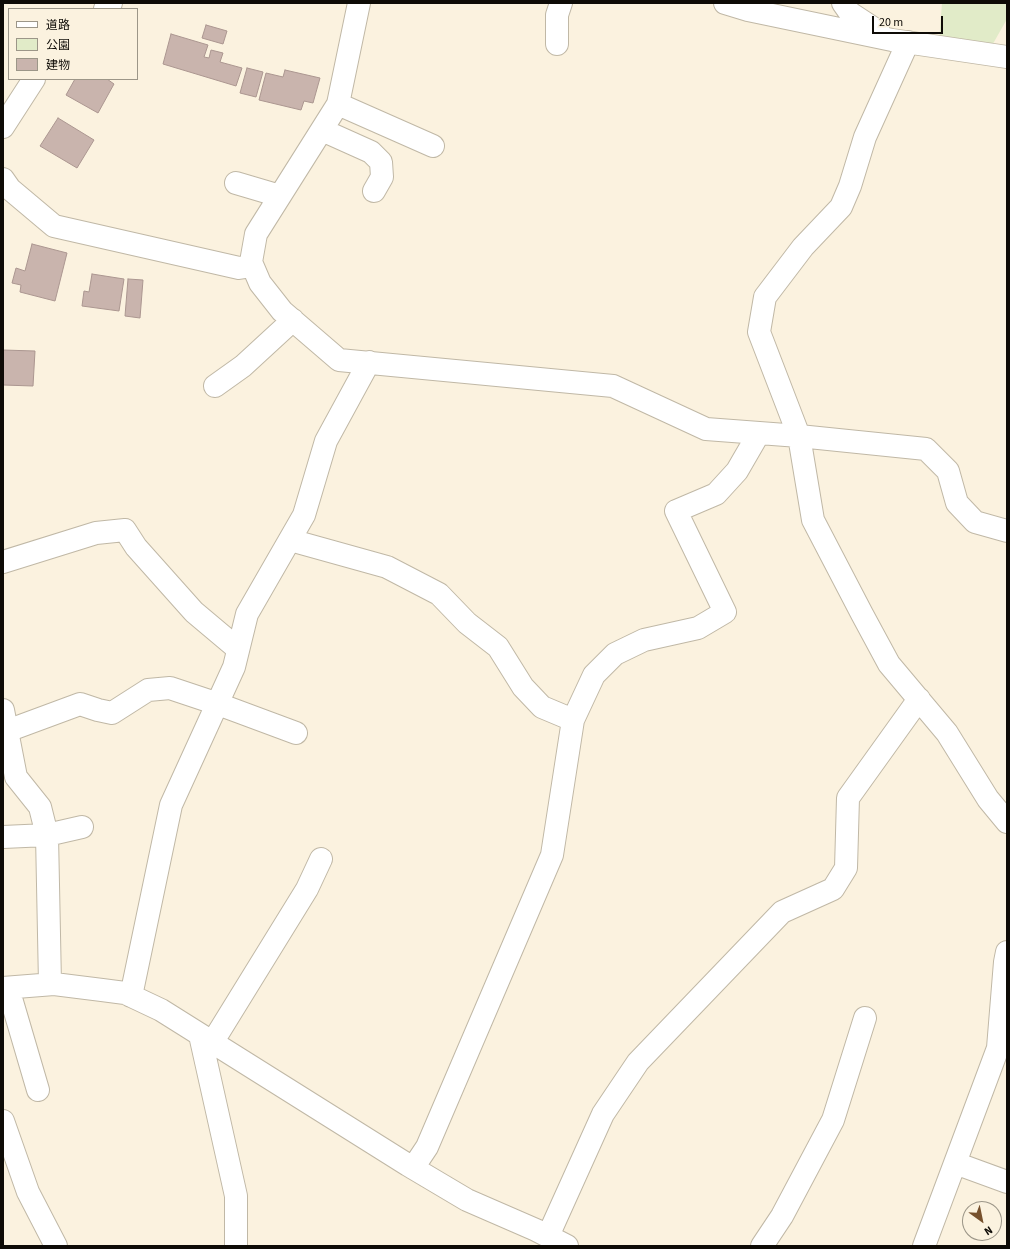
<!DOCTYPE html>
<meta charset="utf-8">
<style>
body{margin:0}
#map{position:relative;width:1010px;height:1249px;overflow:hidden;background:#fbf2df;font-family:"Source Sans 3","Noto Sans JP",sans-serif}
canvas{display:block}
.frame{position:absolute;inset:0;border:4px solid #0e0b06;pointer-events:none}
.legend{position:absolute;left:8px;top:8px;width:130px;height:72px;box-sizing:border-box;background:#fbf2df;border:1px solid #9c9688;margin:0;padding:5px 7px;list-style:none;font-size:12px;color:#0e0b06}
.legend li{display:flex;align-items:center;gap:8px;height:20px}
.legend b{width:20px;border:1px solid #9c9688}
.north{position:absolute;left:962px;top:1201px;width:40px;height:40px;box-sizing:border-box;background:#fbf2df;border:1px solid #9c9688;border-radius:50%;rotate:147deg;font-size:11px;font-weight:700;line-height:16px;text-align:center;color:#0e0b06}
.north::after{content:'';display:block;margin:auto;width:14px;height:18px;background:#77512d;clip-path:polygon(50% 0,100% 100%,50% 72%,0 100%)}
.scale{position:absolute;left:872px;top:16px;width:71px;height:18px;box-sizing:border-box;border:2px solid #0e0b06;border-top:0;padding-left:5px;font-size:12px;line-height:14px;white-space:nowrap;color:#0e0b06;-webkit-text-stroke:3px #fbf2df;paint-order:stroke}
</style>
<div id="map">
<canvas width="1010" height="1249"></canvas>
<div class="frame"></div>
<ul class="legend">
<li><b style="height:5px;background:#fff"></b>道路</li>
<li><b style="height:11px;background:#e1ebc8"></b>公園</li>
<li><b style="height:11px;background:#c9b4ad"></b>建物</li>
</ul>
<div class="north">N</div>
<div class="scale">20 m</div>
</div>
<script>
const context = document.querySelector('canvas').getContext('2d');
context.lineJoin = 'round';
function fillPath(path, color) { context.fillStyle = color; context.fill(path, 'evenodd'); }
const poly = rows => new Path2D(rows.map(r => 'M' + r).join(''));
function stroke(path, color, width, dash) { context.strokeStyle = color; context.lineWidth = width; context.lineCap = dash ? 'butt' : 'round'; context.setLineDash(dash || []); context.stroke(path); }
const green = poly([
 [942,3,1007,3,1007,19,990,49,939,42]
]);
const building = poly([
 [206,25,227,31,223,44,202,38,206,25],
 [171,34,208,45,204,57,209,58,211,50,223,53,220,62,242,68,236,86,163,64,171,34],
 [247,68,263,72,256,97,240,93,247,68],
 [285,70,320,78,313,103,304,101,301,110,259,100,266,73,283,77,285,70],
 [75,79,107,79,114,84,98,113,66,95,75,79],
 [58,118,94,140,77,168,40,146,58,118],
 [32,244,67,253,55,301,20,292,21,285,12,283,16,268,25,271,32,244],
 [92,274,124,279,119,311,82,306,84,291,89,292,92,274],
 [128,279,143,280,140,318,125,316,128,279],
 [3,350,35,351,33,386,3,385,3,350]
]);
const minor = poly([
 [359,3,338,104,256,234,251,262,260,283,282,311,339,360,613,386,706,429,799,436,926,449,948,471,957,503,975,522,1007,531],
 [725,3,748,10,892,40,1007,57],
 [843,3,850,13,879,32],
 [908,42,865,137,850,186,841,207,803,247,765,297,759,332,799,436,813,520,862,614,889,664,947,733,988,799,1007,822],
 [557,44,557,15,561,3],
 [338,104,433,146],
 [322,130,371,152,381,162,382,177,374,191],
 [3,179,10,189,54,226,239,268,252,266],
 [236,183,280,196],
 [215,386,243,366,293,320],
 [290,540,387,567,439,594,467,623,498,647,523,687,542,707,573,720],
 [3,562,96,533,125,530,136,547,194,612,238,649],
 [3,710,16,777,40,807,47,835,50,984],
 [7,731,80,704,98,710,112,713,148,690,170,688,218,704,296,733],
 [3,837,47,835,82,827],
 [3,988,54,984,102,990,125,993,161,1010,408,1165,467,1200,536,1230,567,1246],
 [8,988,38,1090],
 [131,996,171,805,234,667,247,614,304,515,326,441,369,362],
 [200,1035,236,1196,236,1246],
 [212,1043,307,889,321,859],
 [3,1121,28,1192,56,1246],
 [955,1163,1007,1182],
 [413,1168,427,1147,552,855,573,720,594,675,615,654,644,640,698,628,725,612,676,511,716,494,737,471,759,433],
 [548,1236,603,1114,638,1062,782,912,833,889,846,868,848,798,919,699],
 [762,1246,782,1216,833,1120,865,1018],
 [924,1246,998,1048,1005,962,1007,952]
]);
const major = poly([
 [105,9,111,3],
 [3,127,34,79]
]);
fillPath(green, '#e1ebc8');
fillPath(building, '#c9b4ad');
stroke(building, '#ab9690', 1);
stroke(minor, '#c0b8a6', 24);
stroke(major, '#c0b8a6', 24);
stroke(minor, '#fff', 22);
stroke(major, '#fff', 22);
</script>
